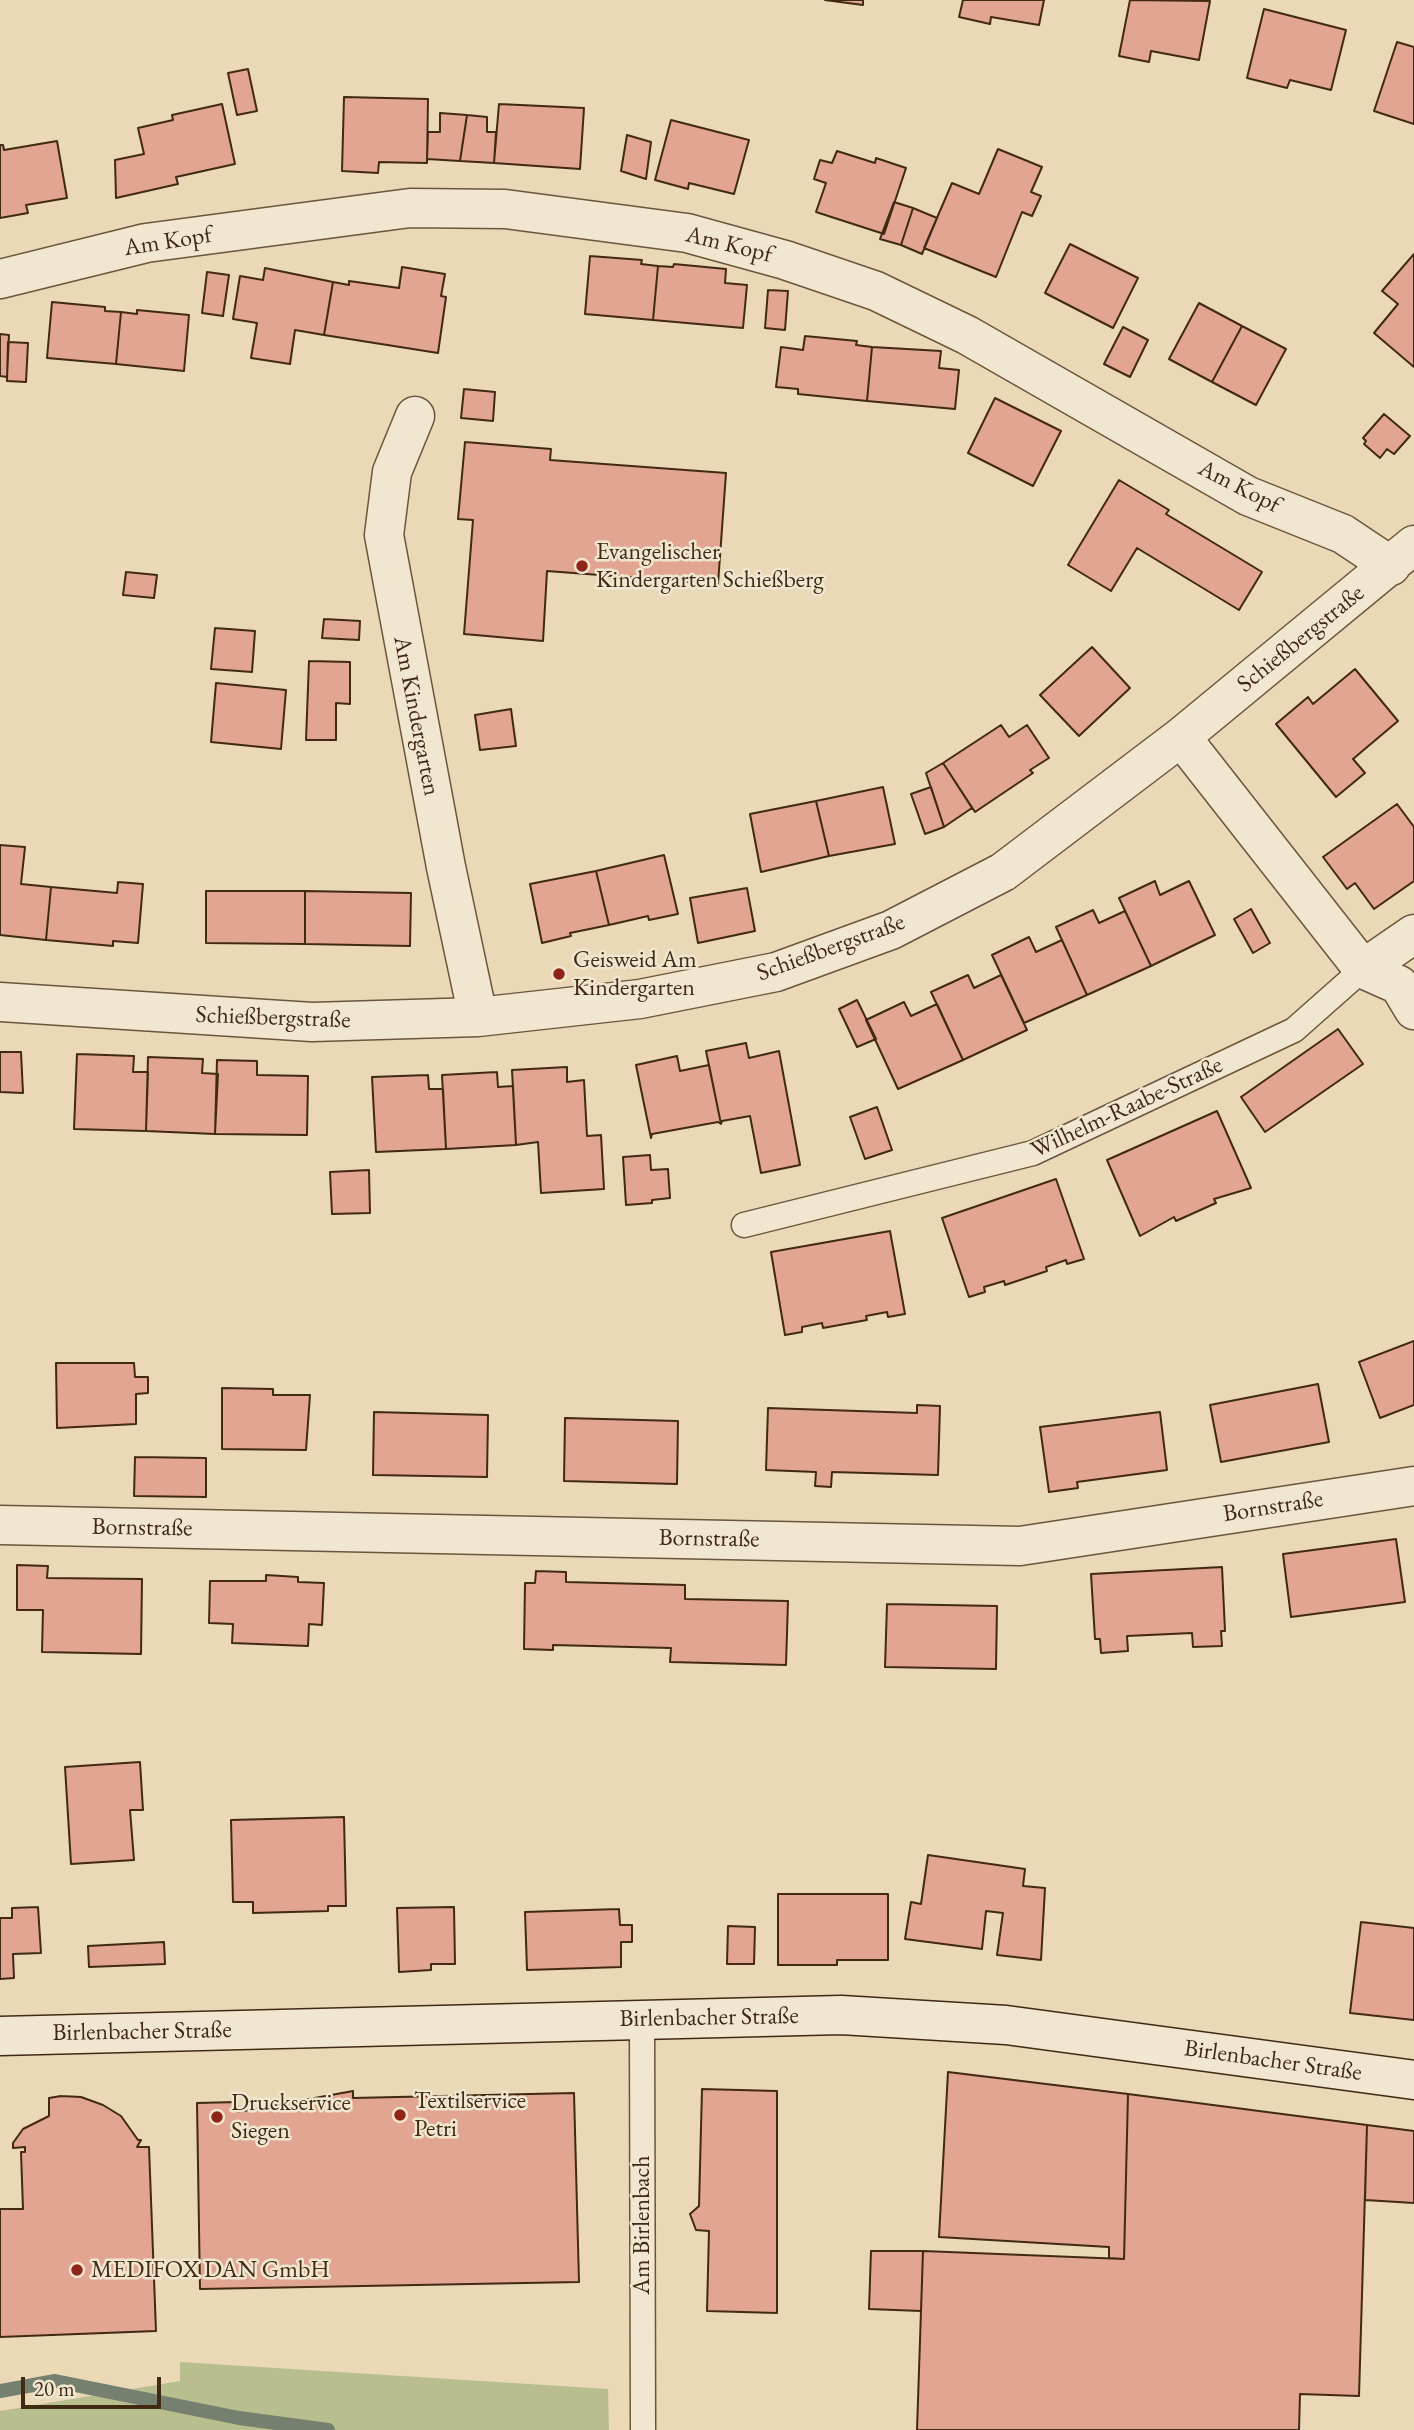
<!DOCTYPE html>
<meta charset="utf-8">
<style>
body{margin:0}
#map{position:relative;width:1414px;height:2430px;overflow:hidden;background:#ead8b7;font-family:"EB Garamond",serif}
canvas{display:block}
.scale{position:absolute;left:21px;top:2377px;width:140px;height:32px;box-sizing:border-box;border:4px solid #412913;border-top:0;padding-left:9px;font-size:21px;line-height:24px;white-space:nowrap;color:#412913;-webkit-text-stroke:5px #f1e6d0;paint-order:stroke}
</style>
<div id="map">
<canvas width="1414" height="2430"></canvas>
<div class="scale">20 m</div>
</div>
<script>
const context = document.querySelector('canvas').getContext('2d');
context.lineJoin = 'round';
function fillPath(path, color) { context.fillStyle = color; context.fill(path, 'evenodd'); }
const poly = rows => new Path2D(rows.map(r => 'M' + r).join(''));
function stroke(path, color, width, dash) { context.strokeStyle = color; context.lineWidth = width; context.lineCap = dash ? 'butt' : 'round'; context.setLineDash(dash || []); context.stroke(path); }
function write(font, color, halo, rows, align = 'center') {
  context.font = font + ' "EB Garamond",serif'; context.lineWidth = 5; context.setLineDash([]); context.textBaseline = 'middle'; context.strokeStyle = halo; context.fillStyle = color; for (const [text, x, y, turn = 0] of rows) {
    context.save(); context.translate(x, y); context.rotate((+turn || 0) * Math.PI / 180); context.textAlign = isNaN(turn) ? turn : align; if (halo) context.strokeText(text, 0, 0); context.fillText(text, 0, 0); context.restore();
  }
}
const green = poly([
 [180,2362,608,2389,609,2430,0,2430,0,2411,180,2381]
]);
const stream = poly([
 [0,2391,55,2381,239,2418,328,2430]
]);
const building = poly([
 [825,0,863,0,863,5,825,0],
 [963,0,1044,0,1039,25,991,17,990,24,959,17,963,0],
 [1130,0,1210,1,1199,60,1151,51,1149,62,1119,56,1130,0],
 [1264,9,1346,30,1331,90,1290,80,1287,88,1247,78,1264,9],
 [1397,42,1414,47,1414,124,1374,111,1397,42],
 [248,69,257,111,237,115,228,73,248,69],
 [344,97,428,99,427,163,379,162,378,173,342,171,344,97],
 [222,104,235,164,176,177,178,184,116,198,115,160,144,154,138,128,173,120,172,115,222,104],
 [499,104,584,108,580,169,494,163,499,104],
 [440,113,467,115,460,161,427,159,428,132,440,132,440,113],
 [467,115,487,117,487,132,496,132,494,163,460,161,467,115],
 [671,120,749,140,734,194,689,183,688,189,655,180,671,120],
 [627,135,651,142,646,179,621,171,627,135],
 [57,141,67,198,26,205,28,213,0,218,0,145,3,145,4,150,57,141],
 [998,149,1042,167,1031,192,1041,196,1032,216,1022,212,996,277,924,248,952,183,979,194,998,149],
 [837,151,875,163,876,158,906,168,884,234,816,212,826,183,814,179,820,160,832,163,837,151],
 [894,202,913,208,901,245,880,239,894,202],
 [913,208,937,218,922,254,901,245,913,208],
 [1070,244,1138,278,1113,328,1045,293,1070,244],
 [1414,254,1414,367,1374,333,1398,304,1382,291,1414,254],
 [590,256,642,260,641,264,658,266,653,320,585,314,590,256],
 [674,264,726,269,725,283,747,285,743,328,653,320,658,266,673,267,674,264],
 [402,267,445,274,441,296,446,297,438,353,324,335,333,282,349,285,349,281,399,288,402,267],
 [265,268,333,282,324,335,295,330,290,364,251,358,257,323,233,319,240,276,263,280,265,268],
 [207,272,229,275,223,316,202,313,207,272],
 [768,290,788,291,785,330,765,328,768,290],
 [52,302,105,307,105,311,121,312,116,364,47,358,52,302],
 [1199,303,1242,326,1212,382,1169,359,1199,303],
 [137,310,189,315,184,371,116,364,121,312,137,314,137,310],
 [1242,326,1286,349,1256,405,1212,382,1242,326],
 [1123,327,1148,340,1130,377,1104,364,1123,327],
 [0,334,9,335,7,377,0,376,0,334],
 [805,336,857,341,856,345,872,347,867,401,798,394,798,389,776,387,781,347,803,350,805,336],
 [8,342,28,343,26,382,7,381,8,342],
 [872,347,941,351,939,368,959,370,955,409,867,401,872,347],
 [464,389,495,392,493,421,461,418,464,389],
 [995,398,1061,431,1033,486,968,453,995,398],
 [1384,414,1410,436,1394,454,1387,449,1380,458,1364,444,1366,441,1363,438,1384,414],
 [465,442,551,449,550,460,726,473,718,584,547,571,543,641,464,634,473,520,458,519,465,442],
 [1119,480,1169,510,1166,514,1262,572,1239,610,1137,548,1111,591,1068,565,1119,480],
 [126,572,157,575,154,598,123,595,126,572],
 [324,619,360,621,359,640,322,638,324,619],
 [215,628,255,631,252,672,211,669,215,628],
 [1092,647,1130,688,1079,736,1040,695,1092,647],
 [309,661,350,662,350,704,336,703,336,740,306,740,309,661],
 [1355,669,1398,721,1353,759,1365,773,1336,797,1276,724,1308,697,1313,704,1355,669],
 [216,683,286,690,281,749,211,742,216,683],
 [511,709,516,746,480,750,475,715,511,709],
 [1001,725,1009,737,1027,725,1049,758,1030,770,1033,773,975,812,943,763,1001,725],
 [943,763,972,808,944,827,926,773,943,763],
 [883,787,895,844,829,856,816,801,883,787],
 [931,787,944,827,925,834,911,794,931,787],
 [816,801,829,856,761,872,750,814,816,801],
 [1397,804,1414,827,1414,881,1374,909,1355,883,1347,889,1323,857,1397,804],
 [0,845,25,847,21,884,51,887,46,940,0,935,0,845],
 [664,855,678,914,649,920,648,916,609,925,596,871,664,855],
 [596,871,609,925,570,933,571,936,542,943,530,884,596,871],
 [1155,881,1160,895,1189,881,1215,935,1151,966,1119,898,1155,881],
 [118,882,143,884,138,943,113,941,113,946,46,940,51,887,117,893,118,882],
 [747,888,755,931,698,943,690,898,747,888],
 [206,891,305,891,305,944,206,943,206,891],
 [305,891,411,893,410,946,305,944,305,891],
 [1251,909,1270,943,1253,953,1234,919,1251,909],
 [1093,910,1099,923,1125,911,1151,966,1087,995,1056,927,1093,910],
 [1029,937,1036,952,1062,940,1087,995,1024,1023,992,955,1029,937],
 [968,975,974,988,1001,975,1027,1030,963,1060,931,992,968,975],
 [857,1000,876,1039,857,1047,839,1009,857,1000],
 [904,1002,911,1016,937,1004,963,1060,898,1089,866,1020,904,1002],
 [1338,1029,1363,1064,1265,1132,1241,1097,1338,1029],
 [746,1043,749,1058,779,1051,800,1165,761,1173,750,1116,722,1121,721,1124,706,1051,746,1043],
 [0,1052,21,1052,23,1093,0,1092,0,1052],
 [77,1054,134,1056,133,1072,148,1072,146,1131,74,1129,77,1054],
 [677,1056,680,1071,709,1065,721,1124,718,1122,652,1134,651,1138,636,1065,677,1056],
 [148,1057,203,1059,202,1073,218,1074,215,1134,146,1131,148,1057],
 [217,1060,257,1061,257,1075,308,1076,307,1135,215,1134,217,1060],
 [567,1067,567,1082,584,1080,587,1136,601,1135,604,1189,541,1193,538,1142,516,1145,512,1070,567,1067],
 [497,1072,498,1087,513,1086,516,1145,446,1149,442,1075,497,1072],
 [428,1075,429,1089,443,1089,446,1149,376,1152,372,1077,428,1075],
 [877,1107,892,1150,865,1159,850,1117,877,1107],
 [1217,1111,1251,1188,1214,1199,1216,1203,1176,1221,1174,1217,1140,1236,1107,1160,1217,1111],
 [650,1155,651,1170,668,1169,670,1198,652,1200,652,1203,626,1205,623,1157,650,1155],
 [369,1170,370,1213,332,1214,330,1172,369,1170],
 [1056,1179,1084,1259,1067,1264,1066,1260,1046,1267,1047,1271,1005,1285,1004,1281,984,1287,985,1292,969,1297,942,1218,1056,1179],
 [890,1231,905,1314,888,1317,887,1312,866,1316,867,1320,823,1328,822,1323,802,1327,802,1332,785,1335,771,1252,890,1231],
 [1414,1341,1414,1405,1380,1418,1359,1362,1414,1341],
 [56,1363,134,1363,135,1377,148,1377,148,1393,136,1394,136,1424,57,1428,56,1363],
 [1318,1384,1329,1442,1221,1462,1210,1405,1318,1384],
 [222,1388,273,1389,273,1395,310,1395,306,1450,222,1449,222,1388],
 [917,1405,940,1406,938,1475,832,1472,831,1487,815,1486,816,1472,766,1470,768,1408,917,1413,917,1405],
 [374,1412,488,1415,487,1477,373,1475,374,1412],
 [1160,1412,1167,1470,1077,1482,1078,1488,1049,1492,1040,1427,1160,1412],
 [565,1418,678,1421,677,1484,564,1481,565,1418],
 [135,1457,206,1458,206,1497,134,1496,135,1457],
 [1396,1539,1405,1602,1291,1617,1283,1554,1396,1539],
 [17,1565,48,1566,47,1578,142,1579,141,1654,42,1652,43,1610,17,1610,17,1565],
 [1222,1567,1225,1631,1221,1631,1222,1646,1193,1647,1192,1633,1127,1636,1128,1651,1101,1653,1100,1639,1095,1639,1091,1574,1222,1567],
 [536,1571,566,1572,566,1582,685,1585,685,1599,788,1601,786,1665,670,1662,671,1648,553,1645,553,1650,524,1649,525,1583,535,1583,536,1571],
 [266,1575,298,1577,298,1582,324,1583,322,1625,309,1624,308,1646,232,1643,233,1624,209,1623,210,1581,266,1581,266,1575],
 [887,1604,997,1606,996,1669,885,1667,887,1604],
 [140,1762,143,1810,130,1810,134,1860,71,1864,65,1767,140,1762],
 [344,1817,346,1906,328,1906,328,1911,253,1913,253,1902,233,1902,231,1820,344,1817],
 [928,1855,1025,1869,1023,1886,1045,1888,1041,1960,997,1955,1003,1913,986,1911,982,1949,905,1939,911,1902,921,1904,928,1855],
 [778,1894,888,1894,888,1960,837,1960,837,1965,778,1965,778,1894],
 [38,1907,41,1953,13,1954,14,1978,0,1979,0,1918,12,1918,12,1908,38,1907],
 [454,1907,455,1964,431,1964,431,1970,399,1972,397,1908,454,1907],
 [619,1909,620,1925,632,1925,632,1942,621,1942,621,1967,527,1970,525,1912,619,1909],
 [1361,1922,1414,1928,1414,2020,1350,2013,1361,1922],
 [728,1926,755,1927,754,1964,727,1964,728,1926],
 [164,1942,165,1964,89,1967,88,1946,164,1942],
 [948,2072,1128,2094,1124,2259,1109,2258,1109,2247,939,2237,948,2072],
 [702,2089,777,2091,777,2313,707,2311,709,2231,696,2230,690,2214,699,2206,702,2089],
 [353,2091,353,2098,574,2093,579,2282,200,2289,197,2103,237,2102,238,2112,353,2091],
 [1128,2094,1367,2125,1359,2396,1300,2394,1299,2430,917,2430,923,2251,1124,2259,1128,2094],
 [61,2096,81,2097,103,2105,121,2116,138,2140,141,2140,137,2147,149,2147,156,2331,0,2337,0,2209,23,2209,21,2152,25,2152,25,2147,13,2148,13,2143,23,2129,49,2116,49,2098,61,2096],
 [1367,2125,1414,2131,1414,2203,1365,2200,1367,2125],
 [871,2251,923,2251,921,2311,869,2309,871,2251]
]);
const service = poly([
 [744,1225,1033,1153,1294,1030,1363,969],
 [642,2019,643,2430]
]);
const minor = poly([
 [0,279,146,243,410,208,505,209,687,233,785,260,876,291,967,335,1248,496,1343,534,1391,566],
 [415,416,392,472,384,535,446,867,478,1017],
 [1181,737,1363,969,1399,985,1414,1010],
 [1363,969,1414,934],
 [0,1002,312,1022,478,1017,640,999,776,972,891,930,1003,872,1181,737,1414,545],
 [0,1525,1020,1546,1414,1486]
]);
const secondary = poly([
 [0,2036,841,2015,1006,2025,1414,2080]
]);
const markers = [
 [582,566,7,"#8f2418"],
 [559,974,7,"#8f2418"],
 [400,2115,7,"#8f2418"],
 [217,2117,7,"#8f2418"],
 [77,2270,7,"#8f2418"]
];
const streetNames = [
 ["Am Kopf",168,242,-9],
 ["Am Kopf",729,245,14],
 ["Am Kopf",1239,487,27],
 ["Schießbergstraße",1301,639,-39],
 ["Am Kindergarten",416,716,79],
 ["Schießbergstraße",831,948,-20],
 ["Schießbergstraße",273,1018,2],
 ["Wilhelm-Raabe-Straße",1127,1108,-25],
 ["Bornstraße",1273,1507,-9],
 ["Bornstraße",142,1528,1],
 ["Bornstraße",709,1539,1],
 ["Birlenbacher Straße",709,2018,-1],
 ["Birlenbacher Straße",142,2032,-1],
 ["Birlenbacher Straße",1273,2061,8],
 ["Am Birlenbach",642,2225,-90]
];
const poiNames = [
 ["Evangelischer",596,552],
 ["Kindergarten Schießberg",596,580],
 ["Geisweid Am",573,960],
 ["Kindergarten",573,988],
 ["Textilservice",414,2101],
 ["Petri",414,2129],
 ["Druckservice",231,2103],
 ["Siegen",231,2131],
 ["MEDIFOX DAN GmbH",91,2270]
];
fillPath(green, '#b8be8d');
stroke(stream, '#75806e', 14);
fillPath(building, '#e2a591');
stroke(building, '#412913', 2);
stroke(service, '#6b553c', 27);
stroke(minor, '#6b553c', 41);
stroke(secondary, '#412913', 41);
stroke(service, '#f1e6d0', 24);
stroke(minor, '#f1e6d0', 38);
stroke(secondary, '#f1e6d0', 38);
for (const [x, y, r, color] of markers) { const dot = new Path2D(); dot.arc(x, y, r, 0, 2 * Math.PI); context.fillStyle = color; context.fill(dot); stroke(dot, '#f1e6d0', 2.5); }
write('24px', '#412913', '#f1e6d0', streetNames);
write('24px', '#412913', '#f1e6d0', poiNames, 'left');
</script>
